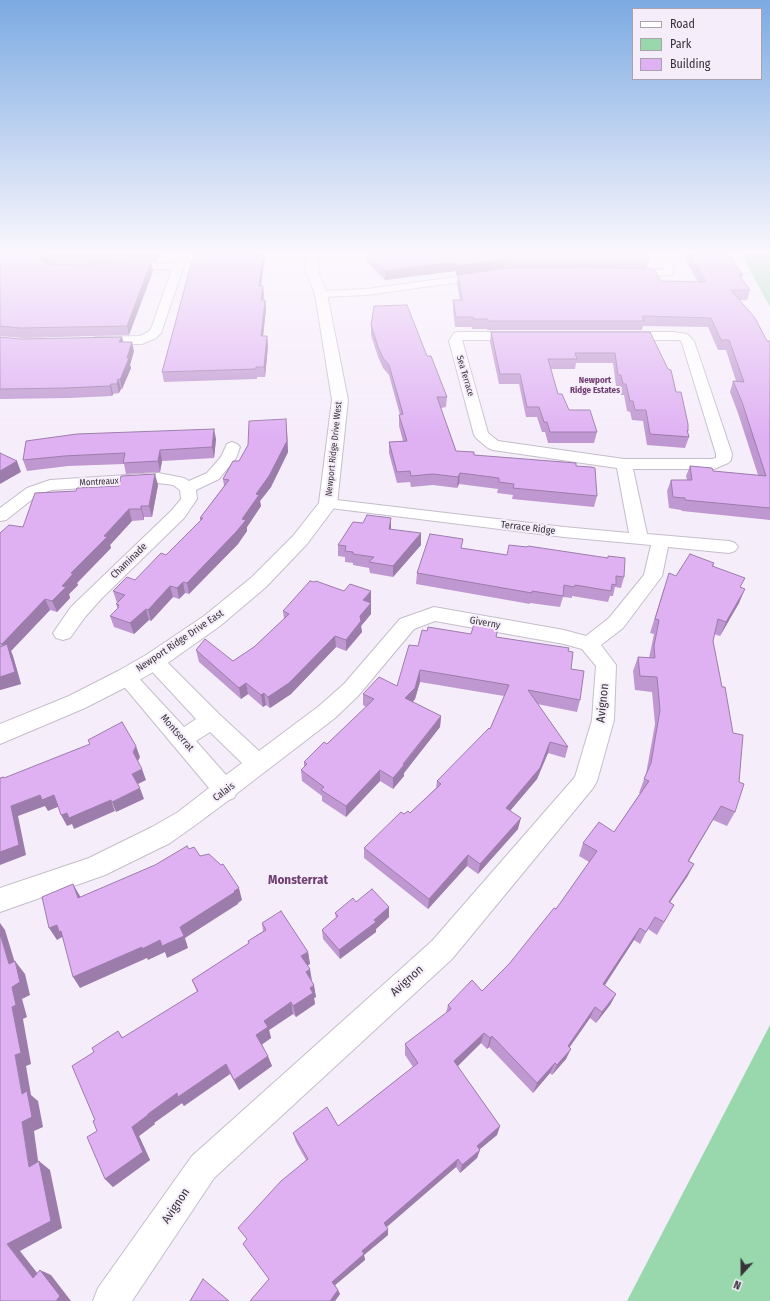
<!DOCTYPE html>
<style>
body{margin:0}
#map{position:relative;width:770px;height:1301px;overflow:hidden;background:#f6edfb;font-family:"Fira Sans Condensed",sans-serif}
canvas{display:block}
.legend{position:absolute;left:632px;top:8px;width:130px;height:72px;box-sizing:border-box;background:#f6edfb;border:1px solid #aaa3ad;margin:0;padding:5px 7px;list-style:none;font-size:12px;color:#373338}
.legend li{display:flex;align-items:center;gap:8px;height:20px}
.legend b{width:20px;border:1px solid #aaa3ad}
.north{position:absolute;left:722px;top:1253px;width:40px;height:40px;-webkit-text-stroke:3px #f6edfb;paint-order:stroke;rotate:201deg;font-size:11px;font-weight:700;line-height:16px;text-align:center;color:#373338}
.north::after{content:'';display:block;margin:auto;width:14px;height:18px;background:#373338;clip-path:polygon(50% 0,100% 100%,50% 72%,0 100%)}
</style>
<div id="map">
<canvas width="770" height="1301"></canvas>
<ul class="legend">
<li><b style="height:5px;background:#fff"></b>Road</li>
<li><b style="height:11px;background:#98d8ac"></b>Park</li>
<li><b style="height:11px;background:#dfb1f3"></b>Building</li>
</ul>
<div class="north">N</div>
</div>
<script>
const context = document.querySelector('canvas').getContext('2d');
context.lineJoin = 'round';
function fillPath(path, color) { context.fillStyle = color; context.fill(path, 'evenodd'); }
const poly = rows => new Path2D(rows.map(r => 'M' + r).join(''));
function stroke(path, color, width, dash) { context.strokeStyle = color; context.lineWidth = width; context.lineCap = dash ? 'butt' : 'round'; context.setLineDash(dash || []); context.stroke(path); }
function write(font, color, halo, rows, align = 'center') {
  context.font = font + ' "Fira Sans Condensed",sans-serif'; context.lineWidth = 4; context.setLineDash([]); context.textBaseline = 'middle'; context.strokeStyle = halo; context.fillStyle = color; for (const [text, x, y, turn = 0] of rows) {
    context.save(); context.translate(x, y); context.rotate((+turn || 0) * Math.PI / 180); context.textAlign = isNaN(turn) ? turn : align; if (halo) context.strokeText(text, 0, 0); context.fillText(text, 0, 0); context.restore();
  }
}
const green = poly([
 [741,254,770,254,770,307],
 [770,1025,770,1301,627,1301]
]);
const street = poly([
 [178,254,188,254,161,333,156,338,142,344,92,344,90,341,92,338,96,337,140,336,148,332,151,329,172,269,125,270,121,269,120,267,121,265,175,263,178,254],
 [657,254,667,254,674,265,672,275,630,276,625,273,630,270,663,270,664,265,657,254],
 [484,273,490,276,488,278,367,295,321,297,317,296,315,294,317,292,321,291,367,289,484,273],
 [458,332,673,332,687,334,694,341,732,454,731,460,728,463,714,469,633,469,647,534,729,541,735,543,738,547,735,551,729,553,668,547,662,576,623,628,601,645,616,665,614,720,597,781,593,788,452,959,214,1178,132,1301,93,1301,98,1288,192,1156,432,941,575,777,592,720,596,666,582,649,564,644,435,621,414,629,358,696,335,718,236,794,234,798,229,800,194,826,170,843,105,875,0,912,0,888,89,858,152,827,178,812,209,788,116,677,119,672,126,669,133,672,184,727,196,719,147,666,144,661,147,656,154,654,161,656,219,714,259,751,319,706,344,684,400,619,434,607,564,630,586,636,609,618,644,575,651,545,564,537,322,507,320,504,322,501,328,499,564,527,629,533,617,468,493,450,488,448,476,438,474,435,449,341,454,333,458,332],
 [462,340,680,340,682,343,716,454,716,458,712,459,624,459,498,441,488,433,462,340],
 [210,732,242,763,226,775,196,741,210,732],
 [232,442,237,444,240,447,236,458,219,479,196,490,197,499,184,518,102,598,85,617,70,638,63,640,56,638,53,633,71,607,172,510,181,499,180,490,173,485,158,483,52,490,39,494,6,520,0,521,0,508,27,488,50,480,158,473,184,478,189,481,207,473,221,457,227,444,232,442]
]);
const secondary = poly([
 [306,254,318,254,318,271,327,294,348,400,337,504,307,544,266,587,220,626,162,667,134,683,85,708,0,744,0,724,69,696,118,671,146,655,204,616,252,577,293,536,319,503,332,400,315,294,306,271,306,254]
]);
const wall = poly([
 [0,254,160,254,157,262,50,264,153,271,129,335,23,338,0,336],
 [194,254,271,254,270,255,265,255,261,286,264,295,263,300,265,300,266,309,263,336,267,336,268,346,265,377,257,377,257,379,164,382,162,372],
 [366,254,646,254,649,259,647,268,628,268,661,281,698,282,682,254,728,254,743,275,741,279,750,290,747,300,740,300,767,341,770,341,770,520,682,511,681,510,669,508,667,491,671,480,687,480,686,476,690,466,713,471,758,475,738,413,730,392,733,381,736,381,726,350,718,350,708,327,643,326,642,330,487,330,487,329,472,329,472,327,455,327,453,310,453,300,460,300,457,284,458,275,456,275,456,271,385,280,366,261],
 [371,325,427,356,447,397,446,407,441,408,456,451,474,455,576,466,597,496,594,507,512,499,513,495,497,493,498,489,459,484,457,488,433,485,411,487,410,482,397,483,389,453,389,442,403,441,399,426,399,415,400,415,389,375,383,368,378,357,371,335],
 [491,332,650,332,676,392,688,431,688,433,689,437,685,448,647,445,643,421,632,420,630,412,627,411,624,395,621,395,618,386,616,386,613,363,576,363,575,369,551,369,558,394,569,410,597,432,594,443,548,443,545,432,542,432,537,417,526,417,519,384,499,384,490,342],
 [0,337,20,339,122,337,123,342,134,351,130,365,131,368,122,389,121,389,119,393,113,394,112,396,69,398,0,399],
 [287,430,288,452,271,487,260,501,261,506,247,527,247,531,238,544,189,594,185,593,179,599,173,597,151,621,149,620,134,634,114,627,110,616,118,608,116,604,118,603,117,603,113,591,135,580,166,555,200,521,200,518,224,486,223,479,239,461],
 [216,439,214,458,162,461,160,472,126,474,124,464,68,466,27,471,23,460],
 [158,485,152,517,144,517,144,520,132,521,110,545,111,548,77,583,78,585,69,594,70,598,57,612,50,610,11,651,13,656,21,684,0,690,0,533,23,527,76,491],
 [391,529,421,545,393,577,370,573,369,568,353,565,353,563,345,562,345,557,338,556,338,545],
 [462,548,624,577,621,588,615,587,613,596,610,596,608,602,572,596,572,598,563,597,560,607,530,603,530,604,416,584,417,573],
 [714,563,713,567,741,587,739,603,720,636,714,634,713,641,735,812,727,826,713,820,689,861,694,864,687,877,670,902,674,905,657,935,648,929,640,944,634,940,604,985,616,994,610,1005,596,1023,590,1018,570,1047,566,1059,552,1075,550,1073,533,1093,489,1047,487,1049,481,1043,457,1066,500,1126,497,1135,480,1149,477,1158,460,1173,456,1167,387,1227,388,1235,364,1255,365,1260,335,1285,340,1294,335,1301,250,1301,269,1279,247,1239,306,1160,296,1142,293,1133,338,1126,413,1067,405,1055,405,1044,446,1013,448,1005,482,991,509,964,556,909,589,862,579,856,583,843,614,832,640,793,639,793,646,774,655,724,652,692,635,690,633,671,638,657,649,658,654,634,650,633,664,588,676,576],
 [370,603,371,614,361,626,362,632,346,651,336,647,291,694,270,708,266,705,263,707,248,694,241,699,199,662,196,650,233,661,254,647,284,619,283,611],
 [427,631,471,634,497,637,568,651,571,669,580,700,577,712,537,704,568,747,565,758,548,753,537,779,510,811,518,829,478,874,467,866,428,909,364,858,364,848,404,814,410,813,436,788,437,781,490,729,504,696,420,682,415,699,413,702,441,716,440,727,404,773,404,776,393,789,380,781,346,817,322,801,322,796,302,781,301,770,304,767,304,762,327,744,366,707,363,705,363,694,397,686,418,646],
 [356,902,389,907,389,917,376,929,376,932,340,959,323,939,322,930,336,918,335,913],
 [262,923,308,952,310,964,307,965,316,997,314,998,315,1004,296,1017,293,1014,269,1030,271,1038,262,1044,272,1066,239,1090,230,1074,184,1106,182,1103,154,1123,155,1124,139,1136,150,1160,113,1187,105,1179,95,1120,94,1052,118,1031,123,1038,197,992,192,980,248,944,248,941,263,931]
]);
const shadedWall = poly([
 [155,254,160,254,157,262],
 [263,254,265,254,265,255,260,295,259,286],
 [47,256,50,264,44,268,41,260],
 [506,259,505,268,456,275,457,266],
 [151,262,153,271,129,335,127,326],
 [456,262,456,271,385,280,385,271],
 [263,286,264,295,262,310,261,300],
 [265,300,266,309,262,346,261,336],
 [267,336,268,346,265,377,264,367],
 [122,337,124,346,119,342],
 [132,342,134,351,130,365,131,368,122,389,120,380],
 [118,379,121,389,119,393,117,384],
 [111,384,113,394,112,396,110,386],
 [286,419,288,452,271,487,260,501,261,506,247,527,247,531,238,544,189,594,187,583,242,519,256,494],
 [214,429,216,439,214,458,212,447],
 [160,450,162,461,160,472,158,461],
 [17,461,21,472,0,484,0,471],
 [460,473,459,484,457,488,458,477],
 [155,474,158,485,152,517,149,506],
 [141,506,144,517,144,520,141,509],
 [129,509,132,521,110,545,111,548,77,583,78,585,69,594,70,598,57,612,52,601,62,586,71,573,104,536],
 [391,518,391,529,389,529],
 [421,533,421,545,393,577,393,566],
 [183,582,185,593,179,599,177,588],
 [170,586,173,597,151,621,148,610],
 [745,589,739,603,720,636,726,622],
 [371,591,371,603,363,612,363,600],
 [45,599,50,610,11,651,13,656,21,684,0,690,0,677,8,655,2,644],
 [371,603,371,614,361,626,362,632,346,651,346,640,360,616],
 [146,609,149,620,134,634,130,623],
 [335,636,336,647,291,694,270,708,268,697],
 [420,670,420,682,415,699,405,709,405,698],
 [246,683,248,694,241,699,239,688],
 [264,693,266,705,263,707,261,695],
 [441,716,440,727,404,773,404,776,393,789,393,778],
 [550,742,548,753,537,779,503,819,506,808],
 [136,746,140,757,137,763,133,752],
 [142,769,146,780,136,785,132,774],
 [380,770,380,781,346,817,346,806],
 [140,788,144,799,116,812,112,802],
 [40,795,54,795,60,806,48,811,45,806,18,816,26,855,0,865,0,852,11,806],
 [111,800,115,811,74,829,72,824,67,826,61,815],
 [721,806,713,820,681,874,688,861],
 [521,818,518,829,478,874,480,864],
 [468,855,467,866,428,909,429,899],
 [694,864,687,877,662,914,669,902],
 [73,884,80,896,84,910,78,898],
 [239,888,242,900,238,903,238,904,185,938,188,948,167,958,165,952,148,960,147,958,80,988,73,977,180,927],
 [389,907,389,917,376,929,376,932,340,959,339,950],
 [0,923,5,930,19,976,15,961,25,974,30,995,22,999,27,1017,23,1019,31,1064,26,1066,31,1095,38,1101,43,1127,34,1131,40,1175,29,1167,22,1122,22,1094,15,1055,12,1007,12,987,9,964,0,934],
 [57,925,69,943,66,944,62,937,57,940,49,928],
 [640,928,634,940,598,996,603,984],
 [308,952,310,964,303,968,301,956],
 [310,969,312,981,306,972],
 [314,985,316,997,314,998,315,1004,296,1017,293,1006,310,988],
 [616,994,610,1005,596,1023,602,1012],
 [291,1002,293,1014,269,1030,271,1038,260,1046,256,1035,264,1021],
 [595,1007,590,1018,563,1056,568,1046],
 [484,1033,481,1043,452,1072,454,1061],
 [492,1036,489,1047,487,1049,490,1038],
 [571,1049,566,1059,552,1075,557,1065],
 [268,1056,272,1066,239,1090,234,1080],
 [555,1063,550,1073,533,1093,537,1083],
 [226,1064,230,1074,184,1106,182,1103,154,1123,155,1124,139,1136,150,1160,113,1187,105,1179,132,1127,148,1114,177,1093],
 [500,1126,497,1135,474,1154,477,1146],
 [480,1150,477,1158,460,1173,462,1165],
 [458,1159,456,1167,384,1229,384,1223],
 [39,1161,50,1170,62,1228,20,1251,45,1283,33,1278,7,1244],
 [388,1229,388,1235,364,1255,365,1260,334,1286,332,1282,362,1251],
 [40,1270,51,1275,71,1301,56,1301],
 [338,1290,340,1294,335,1301,330,1301]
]);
const building = poly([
 [0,254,142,254,47,256,41,260,48,265,151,262,127,326,20,328,0,326,0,254],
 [194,254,263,254,259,286,263,286,261,300,265,300,261,336,267,336,264,367,256,367,256,369,162,372,192,261,194,254],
 [367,254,646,254,649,259,506,259,457,266,456,262,385,271,367,254],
 [689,254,728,254,743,275,739,275,750,290,731,290,755,318,767,341,770,341,770,508,685,500,685,498,673,497,671,480,692,480,690,466,712,468,713,471,766,476,742,402,733,381,744,382,729,340,721,340,711,318,642,316,644,321,488,321,488,319,473,319,473,317,456,317,453,300,462,300,458,275,506,268,585,267,654,269,661,281,706,282,689,254],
 [407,305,427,356,431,356,447,397,437,397,456,451,474,452,474,455,576,463,576,466,591,467,595,468,597,496,513,488,514,484,499,482,499,478,460,473,458,477,433,474,411,476,410,471,397,472,389,442,407,441,399,415,403,414,389,365,383,358,378,347,371,325,374,306,407,305],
 [491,332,650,332,668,369,671,370,676,392,681,392,688,424,688,431,687,430,689,437,650,434,646,410,635,410,633,401,630,401,626,384,623,384,621,375,618,375,615,353,575,353,577,359,548,359,558,394,562,394,569,410,590,410,597,432,550,432,547,422,544,422,539,407,527,407,520,374,500,374,491,332],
 [0,337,20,339,122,337,119,342,132,342,127,358,129,358,120,380,118,379,117,384,111,384,110,386,66,388,0,389,0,337],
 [286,419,287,441,269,476,256,494,259,495,242,519,246,520,236,532,187,583,183,582,177,588,170,586,148,610,146,609,130,623,110,616,119,607,117,607,119,605,116,604,125,595,113,591,127,577,135,580,161,553,166,555,203,518,200,518,229,480,223,479,233,461,239,461,248,445,249,421,286,419],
 [214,429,212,447,160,450,158,461,123,463,125,453,64,456,23,460,26,441,77,434,214,429],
 [0,453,17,461,0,471,0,453],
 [155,474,149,506,141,506,141,509,129,509,104,536,107,537,71,573,73,574,62,586,66,587,52,601,45,599,2,644,0,643,0,533,9,525,23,527,35,493,76,491,77,488,119,486,121,476,155,474],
 [367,515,391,518,389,529,421,533,393,566,369,562,374,557,353,554,353,552,345,551,346,546,338,545,353,522,363,523,367,515],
 [430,534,463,539,461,548,507,555,509,545,527,547,528,546,608,558,608,556,625,558,624,577,616,576,616,585,612,584,611,591,575,585,574,587,564,585,563,596,532,591,532,593,417,573,430,534],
 [690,554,714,563,712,566,745,578,740,587,745,589,726,622,718,619,713,641,722,687,725,687,733,733,743,735,739,782,744,784,735,812,721,806,688,861,694,864,669,902,674,905,664,922,655,917,646,932,640,928,603,984,616,994,602,1012,595,1007,568,1046,571,1049,557,1065,555,1063,537,1083,492,1036,490,1038,484,1033,454,1061,500,1126,477,1146,480,1150,462,1165,458,1159,384,1223,388,1229,362,1251,364,1254,332,1282,338,1290,330,1301,250,1301,269,1279,243,1244,247,1239,238,1228,281,1181,308,1159,293,1133,327,1107,338,1126,418,1063,405,1044,451,1009,448,1005,472,980,482,991,509,964,554,908,556,909,597,851,583,843,599,822,614,832,649,781,644,779,651,763,660,710,657,677,640,676,638,657,655,658,654,646,659,620,655,619,669,573,676,576,690,554],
 [310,581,314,582,316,581,344,591,350,584,371,591,363,600,371,603,360,616,361,621,346,640,335,636,289,683,268,697,264,693,261,695,246,683,239,688,196,650,205,639,233,661,254,647,289,614,283,611,310,581],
 [474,624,498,628,496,637,569,648,568,651,573,652,571,669,584,671,580,700,528,690,568,747,550,742,540,768,506,808,521,818,480,864,468,855,429,899,364,848,401,812,404,814,408,811,410,813,441,784,437,781,489,728,490,729,509,685,420,670,415,688,405,698,441,716,403,764,404,765,393,778,380,770,346,806,321,790,324,787,301,770,307,764,304,762,324,742,327,744,374,699,363,694,379,677,397,686,409,645,418,646,422,630,427,631,428,627,471,634,474,624],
 [7,644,15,672,0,677,0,647,7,644],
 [122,722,136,746,133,752,142,769,132,774,140,788,112,802,111,800,69,818,67,813,61,815,54,795,42,800,40,795,11,806,19,845,0,852,0,778,4,777,4,778,90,744,88,740,122,722],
 [187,846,189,849,194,847,200,856,209,854,221,865,223,864,239,888,234,891,235,892,180,927,184,936,162,946,160,940,142,949,142,947,73,977,61,931,59,932,57,925,49,928,42,897,73,884,78,898,155,865,187,846],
 [372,889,389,907,374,920,376,922,339,950,322,930,338,916,335,913,353,898,356,902,372,889],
 [281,911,308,952,301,956,310,969,306,972,314,985,310,988,313,993,293,1006,291,1002,264,1021,268,1027,256,1035,268,1056,234,1080,226,1064,178,1097,177,1093,148,1114,148,1115,132,1127,143,1152,105,1179,87,1137,97,1131,93,1121,95,1120,72,1066,94,1052,92,1048,118,1031,122,1038,198,991,192,980,249,943,248,941,266,930,262,923,281,911],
 [0,934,9,964,15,961,20,982,12,987,16,1005,12,1007,21,1053,15,1055,22,1094,27,1091,32,1117,22,1122,29,1167,39,1161,51,1221,7,1244,33,1278,40,1270,60,1296,56,1301,0,1301,0,934],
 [203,1279,229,1301,190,1301,203,1279]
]);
const farStreetnames = [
 ["Sea Terrace",465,376,74],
 ["Newport Ridge Drive West",334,449,-84],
 ["Montreaux",99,482,-3]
];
const farNeighbourhoodnames = [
 ["Newport",595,380],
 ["Ridge Estates",595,390]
];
const streetNames = [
 ["Terrace Ridge",528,528,7],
 ["Chaminade",129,561,-44],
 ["Giverny",485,623,10],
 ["Newport Ridge Drive East",180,641,-34],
 ["Montserrat",177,733,49],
 ["Calais",224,792,-37]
];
const nearStreetnames = [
 ["Avignon",603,703,-84],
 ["Avignon",407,981,-42],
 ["Avignon",176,1206,-56]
];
const nearNeighbourhoodnames = [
 ["Monsterrat",298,880]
];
fillPath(green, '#98d8ac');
stroke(street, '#c6bdca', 2);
stroke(secondary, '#c6bdca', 2);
fillPath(street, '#fff');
fillPath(secondary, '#fff');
fillPath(wall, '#c098d1');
fillPath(shadedWall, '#9c7caa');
fillPath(building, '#dfb1f3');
stroke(building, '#9c7caa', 1);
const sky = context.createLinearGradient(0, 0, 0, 436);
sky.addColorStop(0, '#7baae2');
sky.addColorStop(0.58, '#fbf7fd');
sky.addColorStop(1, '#fbf7fd00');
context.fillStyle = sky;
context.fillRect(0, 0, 770, 436);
write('9px', '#373338', '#f6edfb', farStreetnames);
write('bold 9px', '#714072', '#f6edfb', farNeighbourhoodnames);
write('10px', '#373338', '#f6edfb', streetNames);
write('12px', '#373338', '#f6edfb', nearStreetnames);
write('bold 13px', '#714072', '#f6edfb', nearNeighbourhoodnames);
</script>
